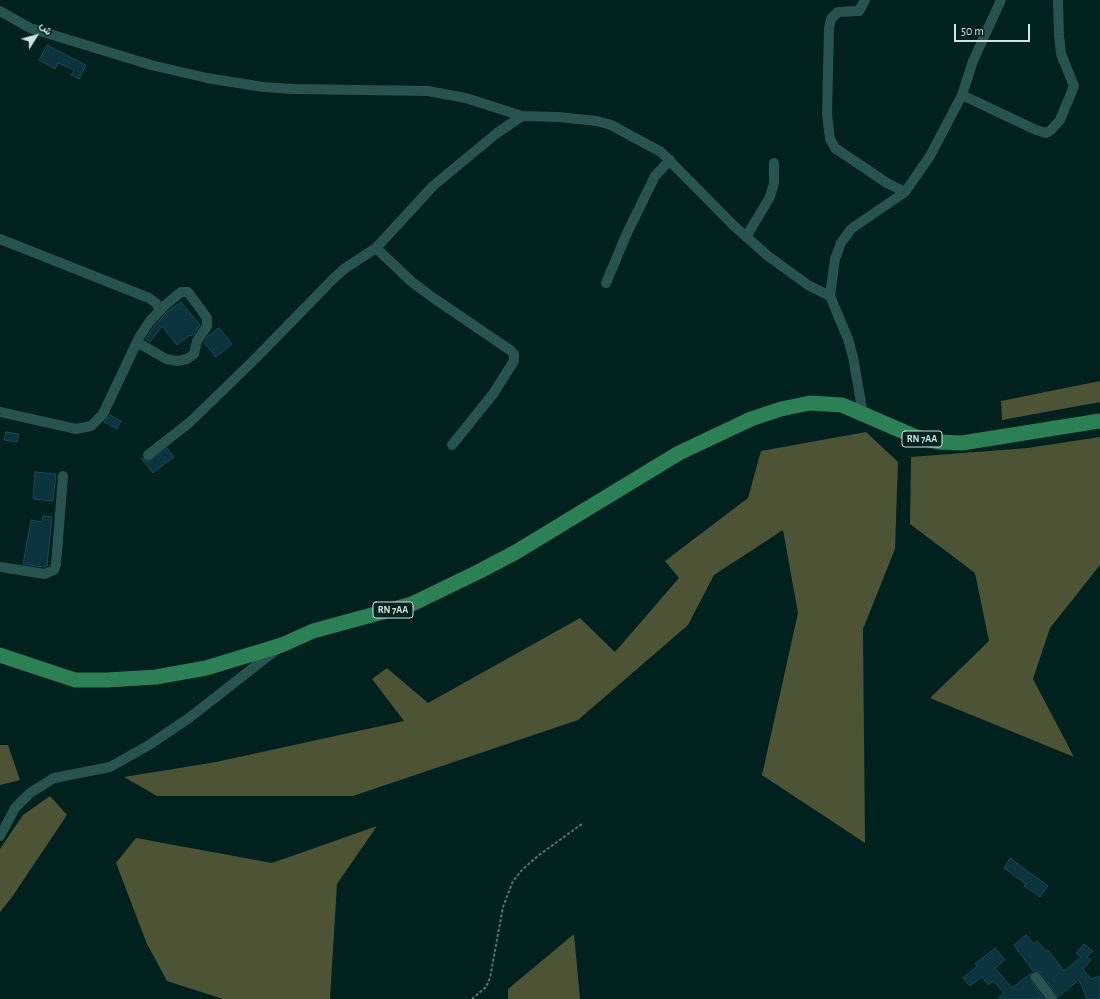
<!DOCTYPE html>
<meta charset="utf-8">
<style>
body{margin:0}
#map{position:relative;width:1100px;height:999px;overflow:hidden;background:#00211d;font-family:"Alegreya Sans",Vazirmatn,sans-serif}
canvas{display:block}
.north{position:absolute;left:16px;top:16px;width:40px;height:40px;-webkit-text-stroke:3px #00211d;paint-order:stroke;rotate:53deg;font-size:11px;font-weight:700;line-height:16px;text-align:center;color:#cde4e1}
.north::after{content:'';display:block;margin:auto;width:14px;height:18px;background:#cde4e1;clip-path:polygon(50% 0,100% 100%,50% 72%,0 100%)}
.scale{position:absolute;left:954px;top:24px;width:76px;height:18px;box-sizing:border-box;border:2px solid #cde4e1;border-top:0;padding-left:5px;font-size:12px;line-height:14px;white-space:nowrap;color:#cde4e1;-webkit-text-stroke:3px #00211d;paint-order:stroke}
</style>
<div id="map">
<canvas width="1100" height="999"></canvas>
<div class="north">ش</div>
<div class="scale">50 m</div>
</div>
<script>
const context = document.querySelector('canvas').getContext('2d');
context.lineJoin = 'round';
function fillPath(path, color) { context.fillStyle = color; context.fill(path, 'evenodd'); }
const poly = rows => new Path2D(rows.map(r => 'M' + r).join(''));
function stroke(path, color, width, dash) { context.strokeStyle = color; context.lineWidth = width; context.lineCap = dash ? 'butt' : 'round'; context.setLineDash(dash || []); context.stroke(path); }
function write(font, color, halo, rows, align = 'center') {
  context.font = font + ' "Alegreya Sans",sans-serif'; context.lineWidth = 3; context.setLineDash([]); context.textBaseline = 'middle'; context.strokeStyle = halo; context.fillStyle = color; for (const [text, x, y, turn = 0] of rows) {
    context.save(); context.translate(x, y); context.rotate((+turn || 0) * Math.PI / 180); context.textAlign = isNaN(turn) ? turn : align; if (halo) context.strokeText(text, 0, 0); context.fillText(text, 0, 0); context.restore();
  }
}
const forest = poly([
 [1100,381,1100,402,1002,420,1001,401],
 [866,432,898,462,895,549,863,629,865,843,762,775,798,613,783,530,714,575,688,625,578,720,353,796,157,796,124,777,216,762,404,721,372,679,387,668,428,703,580,618,615,652,679,578,665,561,748,498,761,451],
 [1100,437,1100,565,1050,628,1033,679,1074,757,930,698,989,641,975,573,910,524,911,457,1028,448],
 [0,745,8,745,20,780,0,785],
 [50,796,67,815,12,897,0,912,0,849,23,815],
 [377,826,337,884,330,999,223,999,167,981,147,944,116,863,136,838,272,863],
 [574,934,580,999,508,999,508,989]
]);
const building = poly([
 [47,45,86,65,79,79,71,75,74,70,58,63,55,69,39,60,47,45],
 [181,302,200,325,194,334,191,336,190,335,177,345,162,326,150,342,146,339,155,325,168,311,181,302],
 [219,328,232,344,216,357,204,343,208,336,219,328],
 [110,415,121,421,117,429,104,422,110,415],
 [6,432,19,434,17,442,4,440,6,432],
 [167,448,174,457,153,473,141,458,149,461,167,448],
 [35,472,56,474,53,501,33,499,35,472],
 [43,516,52,517,47,566,44,567,23,564,31,520,42,522,43,516],
 [1010,858,1048,886,1040,897,1024,886,1026,884,1004,868,1010,858],
 [1026,935,1034,944,1037,941,1046,951,1048,950,1064,971,1081,957,1076,953,1084,944,1093,951,1087,957,1091,960,1083,969,1091,979,1100,976,1100,999,1087,999,1079,980,1058,997,1041,973,1038,971,1033,971,1014,945,1026,935],
 [995,948,1005,960,995,968,1012,988,1031,973,1031,980,1044,999,997,999,1004,993,994,981,988,985,982,977,970,986,963,978,977,966,975,964,995,948]
]);
const path = poly([
 [472,999,486,987,490,978,503,907,513,881,522,870,539,855,582,824]
]);
const street = poly([
 [865,0,859,11,838,12,831,19,829,28,827,114,830,139,835,148,887,183,905,192],
 [0,11,30,28,151,65,207,78,263,87,294,89,428,91,466,98,522,116],
 [962,95,1036,130,1046,133,1051,130,1060,120,1074,86,1061,54,1059,35,1058,0],
 [746,237,770,197,774,183,774,163],
 [0,239,149,298,156,303,160,310],
 [376,248,412,282,432,297,510,350,514,354,514,361,493,394,452,445],
 [606,283,627,233,655,176,670,160],
 [0,412,76,429,91,426,103,414,137,342,140,336,150,321,164,306,181,292,188,292,207,318,207,326,197,341,194,354,187,359,177,361,166,359,137,342],
 [863,414,853,357,848,339,830,296,835,259,841,243,851,229,905,192,930,156,962,95,973,61,1001,0],
 [148,455,189,423,254,360,334,278,344,269,376,248,433,186,497,133,522,116,558,117,597,121,611,125,661,152,734,226,768,256,808,285,830,296],
 [0,567,45,574,54,570,56,565,63,476],
 [0,836,15,808,30,793,54,778,110,767,149,745,189,718,276,650],
 [1036,977,1052,999]
]);
const primary = poly([
 [0,655,75,680,107,680,156,677,206,668,282,645,313,631,412,604,480,571,516,552,679,453,751,419,781,409,810,403,842,405,916,437,938,442,962,443,1100,421]
]);
const shields = [
 [922,439,40],
 [393,610,40]
];
const shieldNames = [
 ["RN 7AA",922,439],
 ["RN 7AA",393,610]
];
fillPath(forest, '#4d5436');
fillPath(building, '#0c343f');
stroke(building, '#1e4753', 1);
stroke(path, '#56736f', 2, [3, 2]);
stroke(street, '#28544f', 10);
stroke(primary, '#2c8055', 15);
for (const [x, y, w] of shields) { const box = new Path2D(); box.roundRect(x - w / 2, y - 8, w, 16, 3); context.fillStyle = '#00211d'; context.fill(box); stroke(box, '#cde4e1', 1); }
write('bold 10px', '#cde4e1', null, shieldNames);
</script>
